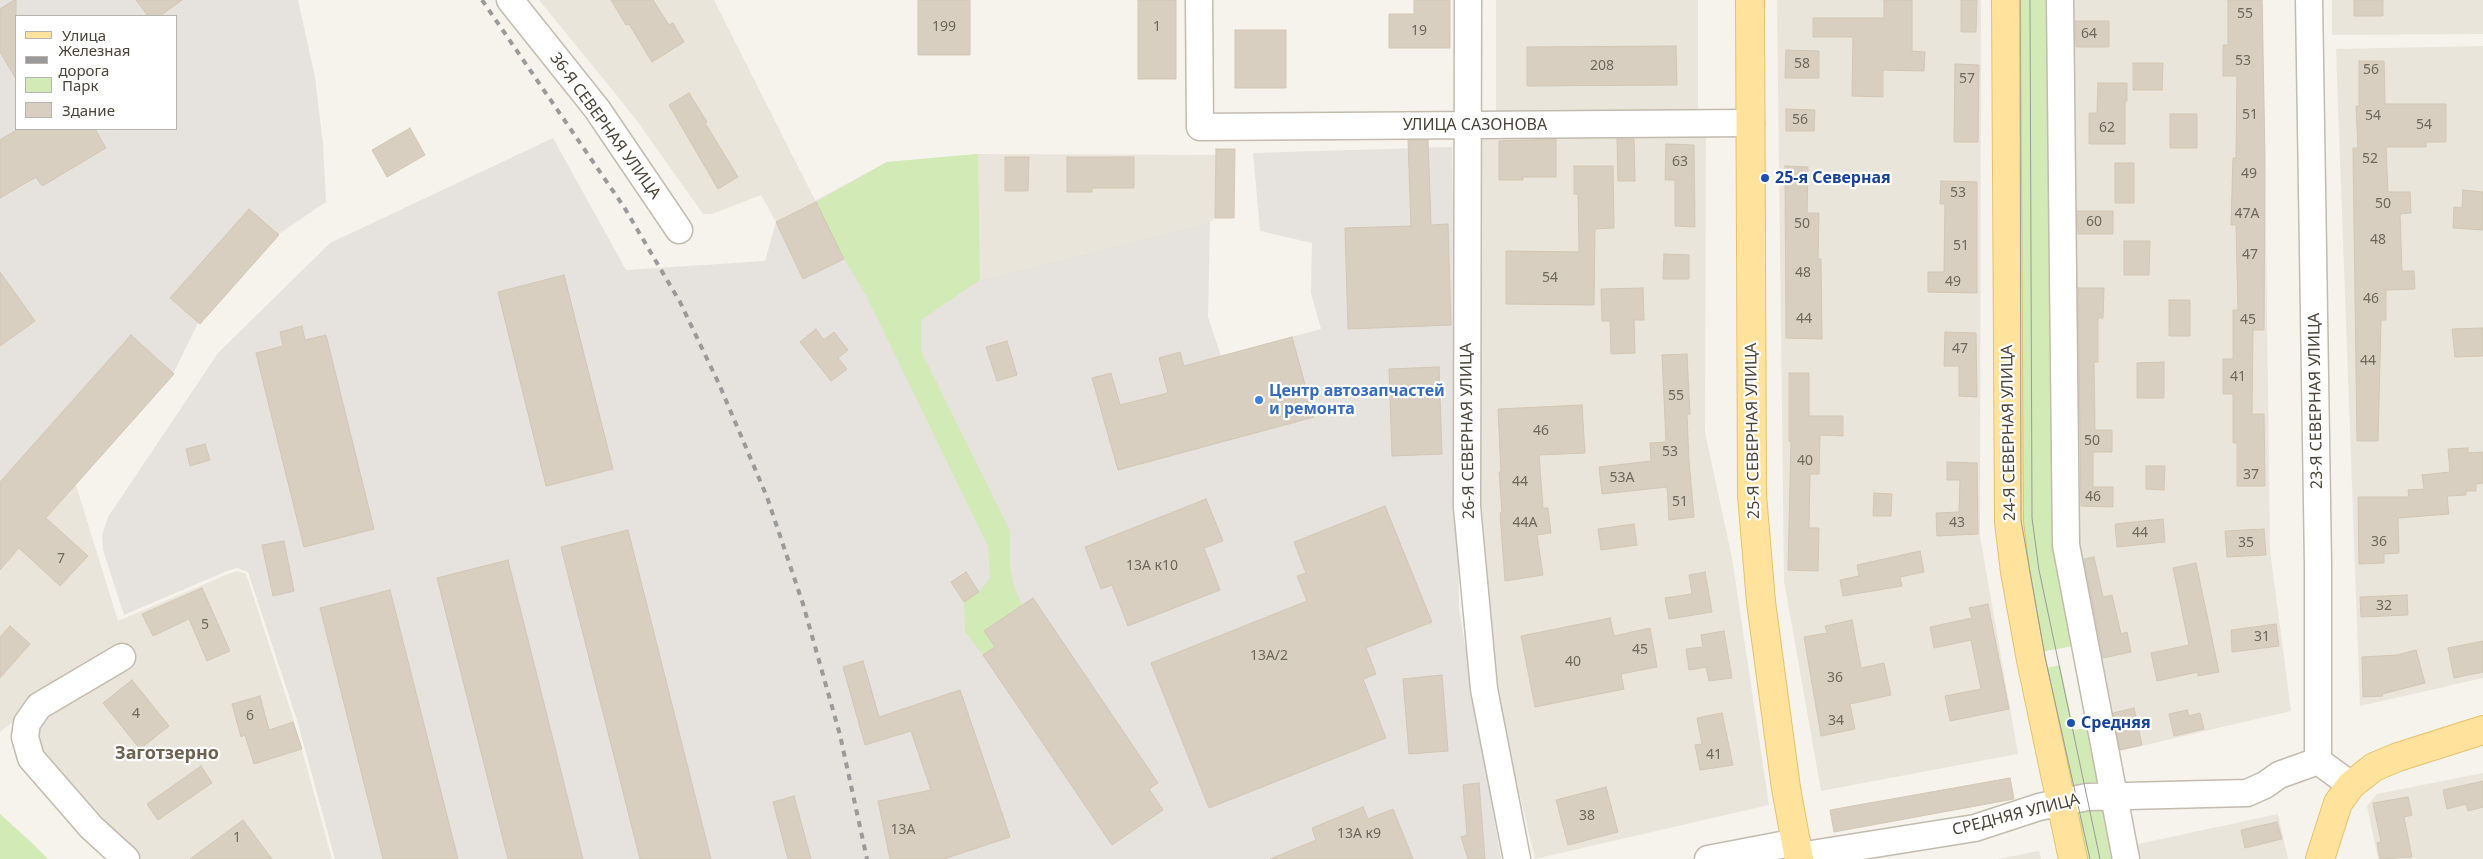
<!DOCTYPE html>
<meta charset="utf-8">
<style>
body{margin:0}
#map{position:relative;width:2483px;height:859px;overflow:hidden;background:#f6f3ec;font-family:"Noto Sans",sans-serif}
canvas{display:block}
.legend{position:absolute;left:15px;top:15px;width:162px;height:115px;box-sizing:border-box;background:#fff;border:1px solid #b7b4b0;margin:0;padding:6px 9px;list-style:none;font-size:15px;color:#4b4439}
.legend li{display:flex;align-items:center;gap:10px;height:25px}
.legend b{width:25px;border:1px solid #b7b4b0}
</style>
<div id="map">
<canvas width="2483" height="859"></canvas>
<ul class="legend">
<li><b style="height:6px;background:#ffe39c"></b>Улица</li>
<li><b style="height:6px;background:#9a9a9a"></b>Железная дорога</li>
<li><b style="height:14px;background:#d2eab5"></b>Парк</li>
<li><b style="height:14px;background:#d8cfc1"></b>Здание</li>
</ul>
</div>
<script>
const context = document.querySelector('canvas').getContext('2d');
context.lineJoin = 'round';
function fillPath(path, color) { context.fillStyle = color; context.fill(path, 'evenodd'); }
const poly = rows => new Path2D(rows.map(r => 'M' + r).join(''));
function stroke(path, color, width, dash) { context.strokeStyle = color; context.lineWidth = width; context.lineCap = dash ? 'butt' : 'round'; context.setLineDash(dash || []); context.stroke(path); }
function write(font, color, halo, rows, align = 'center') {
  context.font = font + ' "Noto Sans",sans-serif'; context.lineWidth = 4.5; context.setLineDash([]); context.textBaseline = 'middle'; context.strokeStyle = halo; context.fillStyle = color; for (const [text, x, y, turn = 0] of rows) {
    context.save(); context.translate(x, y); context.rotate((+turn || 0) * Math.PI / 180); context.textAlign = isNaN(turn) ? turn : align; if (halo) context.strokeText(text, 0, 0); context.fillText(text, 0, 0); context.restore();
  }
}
const residential = poly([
 [539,0,714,0,816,202,776,222,761,195,712,214,703,214,635,118],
 [1496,0,1698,0,1698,113,1496,113],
 [1777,0,1981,0,1980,536,2018,754,1821,791,1784,581],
 [2067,0,2263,0,2270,550,2291,711,2111,753,2071,548],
 [2332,0,2483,0,2483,34,2332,35],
 [2483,46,2483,678,2360,706,2336,49],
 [1706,134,1705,432,1732,558,1769,805,1535,859,1495,690,1475,505,1473,138],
 [978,154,1216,155,1215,218,1210,222,980,280],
 [76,485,118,621,228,574,237,571,246,574,294,721,332,859,140,859,14,721,0,732,0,570],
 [2483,773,2483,859,2378,859,2367,806,2377,794],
 [2278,814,2288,859,2122,859,2119,848],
 [2039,851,2041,859,1998,859]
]);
const industrial = poly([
 [0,0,298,0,315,77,323,144,326,202,279,234,198,323,172,376,0,568],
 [16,16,176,16,176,129,16,129],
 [553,138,626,270,765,261,776,222,887,162,978,154,980,280,1210,222,1208,317,1221,356,1321,329,1311,293,1312,243,1260,231,1253,153,1452,147,1459,609,1501,859,335,859,297,720,248,572,237,568,227,571,124,615,103,550,102,535,108,517,218,353,330,243]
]);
const green = poly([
 [2018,0,2055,0,2079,645,2040,652,2022,535],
 [978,154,980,280,921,320,921,351,1010,531,1010,566,1014,587,1022,605,984,631,995,647,983,655,965,631,964,602,979,592,990,578,988,546,866,295,844,259,816,202,887,162],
 [2083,661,2099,786,2078,789,2068,784,2042,669,2060,665,2074,730,2087,728,2074,663],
 [2106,806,2120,859,2084,859,2076,821,2082,811],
 [0,814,31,842,48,859,0,859]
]);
const building = poly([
 [14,0,16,0,16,79,0,52,0,9,14,0],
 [136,0,182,0,160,16,148,16,136,0],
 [611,0,653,0,669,25,673,23,684,42,652,62,629,24,626,25,611,0],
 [918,0,970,0,970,55,918,55,918,0],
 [1138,0,1176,0,1176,79,1138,79,1138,0],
 [1414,0,1450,0,1450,48,1389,48,1389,14,1414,14,1414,0],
 [1884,0,1912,0,1912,51,1925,52,1924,71,1883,70,1883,97,1852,96,1853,37,1813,37,1813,18,1884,18,1884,0],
 [1961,0,1977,0,1976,32,1961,32,1961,0],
 [2228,0,2262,0,2265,158,2264,330,2253,330,2252,414,2264,414,2265,486,2237,486,2237,443,2233,443,2233,394,2223,394,2223,359,2233,359,2233,310,2238,310,2236,225,2231,225,2233,158,2236,158,2237,76,2223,76,2223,45,2228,45,2228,0],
 [2354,0,2383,0,2383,16,2354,16,2354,0],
 [2075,21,2109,21,2109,47,2076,47,2075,21],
 [1235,30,1286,30,1286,88,1235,88,1235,30],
 [1676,46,1677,85,1527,86,1527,47,1676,46],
 [1786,50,1819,51,1819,78,1785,78,1786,50],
 [2359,61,2384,61,2385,104,2446,104,2446,142,2426,142,2426,147,2386,147,2388,192,2410,192,2411,213,2400,214,2402,271,2414,271,2415,289,2386,290,2386,320,2381,320,2378,441,2357,441,2353,148,2358,148,2356,106,2359,106,2359,61],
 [2133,63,2163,63,2162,90,2133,90,2133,63],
 [1955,64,1979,65,1978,142,1954,142,1955,64],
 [2098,83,2127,83,2127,101,2125,101,2125,144,2089,144,2089,113,2097,113,2098,83],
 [689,93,707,122,705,123,738,177,718,189,669,105,689,93],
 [1786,109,1815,110,1814,131,1786,131,1786,109],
 [2170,114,2197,114,2197,148,2170,148,2170,114],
 [410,128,425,155,387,177,372,150,410,128],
 [18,129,95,129,106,148,42,186,36,177,0,198,0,140,18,129],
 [1556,139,1556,177,1523,177,1523,180,1499,180,1499,141,1556,139],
 [1617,139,1634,139,1635,181,1618,181,1617,139],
 [1408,140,1428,140,1431,225,1448,224,1451,325,1348,329,1345,228,1411,226,1408,140],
 [1666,144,1694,145,1695,227,1675,226,1675,180,1665,180,1666,144],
 [1216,149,1235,149,1234,218,1215,218,1216,149],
 [1005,157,1029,157,1028,191,1005,191,1005,157],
 [1067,157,1134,157,1134,188,1092,188,1092,192,1067,192,1067,157],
 [2115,163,2134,163,2134,203,2115,203,2115,163],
 [1574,166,1613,166,1614,228,1595,229,1594,305,1506,304,1506,251,1579,252,1578,194,1574,194,1574,166],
 [1785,166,1808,167,1807,213,1819,213,1818,259,1821,259,1822,339,1786,338,1785,166],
 [1941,181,1977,182,1977,293,1928,292,1928,272,1944,272,1945,204,1940,204,1941,181],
 [2463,190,2483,192,2483,230,2453,228,2454,207,2462,208,2463,190],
 [816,202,844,259,803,279,776,222,816,202],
 [249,209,279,235,200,324,170,298,249,209],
 [2077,211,2113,211,2113,234,2078,234,2077,211],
 [2124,241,2150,241,2149,275,2124,275,2124,241],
 [1664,254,1689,255,1689,279,1663,279,1664,254],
 [0,272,35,321,0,346,0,272],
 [564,275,613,469,546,486,498,292,564,275],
 [1643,288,1644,320,1634,320,1635,353,1611,354,1610,321,1602,321,1601,289,1643,288],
 [2078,288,2104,288,2103,318,2098,318,2098,362,2094,362,2095,430,2112,430,2112,452,2093,452,2093,487,2113,487,2113,507,2081,506,2078,288],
 [2169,300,2190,300,2190,336,2169,336,2169,300],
 [302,326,305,340,326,335,374,529,304,547,256,353,283,346,280,332,302,326],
 [2483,328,2483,356,2455,357,2452,329,2483,328],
 [816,329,824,340,834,332,848,350,838,358,847,369,831,381,800,342,816,329],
 [1945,332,1976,333,1977,397,1959,396,1959,366,1944,366,1945,332],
 [131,335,174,374,46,518,88,556,60,586,19,548,0,570,0,482,131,335],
 [1292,337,1314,417,1118,470,1092,378,1111,373,1120,405,1168,393,1159,358,1180,352,1184,366,1292,337],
 [1007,341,1017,375,997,381,986,347,1007,341],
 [1687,354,1690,414,1687,415,1689,461,1694,517,1669,520,1667,487,1602,494,1599,467,1651,461,1650,443,1666,442,1662,355,1687,354],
 [2164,362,2164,398,2137,398,2137,363,2164,362],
 [1439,367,1442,454,1392,456,1389,369,1439,367],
 [1789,373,1809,373,1809,416,1843,416,1843,436,1820,435,1819,474,1810,474,1809,528,1819,528,1818,571,1788,570,1791,441,1789,441,1789,373],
 [1582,405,1585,453,1539,455,1543,508,1548,508,1551,533,1537,535,1543,575,1505,581,1500,513,1502,512,1499,472,1501,472,1498,409,1582,405],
 [205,444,210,460,190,466,186,449,205,444],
 [2468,448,2468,453,2483,452,2483,483,2476,484,2476,491,2466,491,2466,495,2447,496,2449,514,2398,518,2399,553,2384,554,2384,563,2359,564,2358,497,2409,497,2408,490,2424,489,2422,475,2450,472,2448,449,2468,448],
 [1947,462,1977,463,1978,534,1937,536,1936,513,1959,512,1960,480,1947,480,1947,462],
 [2146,466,2165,466,2164,490,2146,489,2146,466],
 [1874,493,1892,494,1891,516,1873,516,1874,493],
 [1206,499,1223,541,1204,548,1220,590,1128,626,1112,585,1101,589,1085,547,1206,499],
 [1385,506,1432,622,1366,648,1376,674,1363,679,1386,738,1209,808,1151,663,1307,601,1297,576,1306,573,1294,542,1385,506],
 [2163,519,2165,542,2117,547,2115,524,2163,519],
 [1634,524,1637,545,1601,550,1598,529,1634,524],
 [2264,529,2266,555,2227,557,2225,531,2264,529],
 [628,530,711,859,640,859,561,547,628,530],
 [284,541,294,591,273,596,262,545,284,541],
 [1920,551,1924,572,1900,577,1902,586,1843,596,1840,580,1859,576,1857,565,1920,551],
 [2094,557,2103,597,2112,595,2121,634,2127,632,2131,652,2103,658,2084,559,2094,557],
 [508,560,583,859,508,859,437,578,508,560],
 [2196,563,2219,672,2198,676,2198,672,2157,681,2151,653,2189,645,2173,568,2196,563],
 [966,572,979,592,964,602,951,582,966,572],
 [1705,572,1712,612,1669,619,1665,598,1692,594,1689,575,1705,572],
 [202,588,230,651,207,661,189,619,153,636,142,614,202,588],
 [390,590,458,859,383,859,320,608,390,590],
 [2407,595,2408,615,2361,617,2360,597,2407,595],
 [1033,598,1158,783,1149,789,1163,810,1112,845,983,655,995,647,984,631,1033,598],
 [1988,604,2009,709,1950,721,1945,696,1981,689,1971,640,1934,648,1930,627,1972,618,1969,608,1988,604],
 [1610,618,1614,636,1650,628,1657,667,1621,674,1624,689,1535,707,1521,636,1610,618],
 [1852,620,1861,668,1884,663,1891,695,1850,704,1855,729,1821,736,1804,637,1827,633,1825,626,1852,620],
 [2276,624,2279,646,2232,652,2231,630,2276,624],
 [10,626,30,644,0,678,0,637,10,626],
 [1724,631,1732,678,1709,681,1706,667,1689,670,1686,649,1703,647,1701,635,1724,631],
 [2483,641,2483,672,2454,678,2448,648,2483,641],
 [2416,650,2425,683,2382,694,2383,696,2363,697,2362,657,2397,655,2416,650],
 [863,661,879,717,960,690,1010,837,944,859,890,859,878,801,931,790,911,731,865,745,843,667,863,661],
 [1442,675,1448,751,1409,754,1403,679,1442,675],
 [132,680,169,726,140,749,103,703,132,680],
 [260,696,269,730,293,722,302,749,254,764,245,735,241,737,232,704,260,696],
 [2134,708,2142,745,2120,750,2113,713,2134,708],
 [2187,710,2189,716,2200,713,2204,729,2174,736,2169,714,2187,710],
 [1722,713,1733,765,1700,770,1695,745,1702,744,1697,718,1722,713],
 [201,766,212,783,158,820,147,804,201,766],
 [2010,778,2014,799,1834,832,1830,810,2010,778],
 [2483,781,2483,807,2468,811,2466,804,2447,809,2443,790,2483,781],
 [1479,783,1485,859,1468,859,1461,837,1467,835,1463,785,1479,783],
 [1606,787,1618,832,1568,845,1556,800,1606,787],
 [794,796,811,859,788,859,773,802,794,796],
 [2408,797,2412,815,2404,817,2412,857,2380,859,2377,843,2381,842,2373,803,2408,797],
 [1363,807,1368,819,1393,809,1413,859,1270,859,1316,840,1312,828,1363,807],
 [243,820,272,859,190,859,243,820],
 [2277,822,2282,839,2245,848,2241,830,2277,822]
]);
const minor = poly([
 [510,0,597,109,679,230],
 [1199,0,1200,127,1751,123],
 [1468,0,1467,507,1484,689,1517,859],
 [2060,0,2066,545,2126,859],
 [2309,0,2318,564,2318,761,2351,785],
 [122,657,39,706,27,723,25,737,31,758,91,827,126,859],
 [1799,856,1975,828,2039,807,2087,797,2247,793,2265,785,2279,775,2318,761],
 [1708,859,1797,842]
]);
const major = poly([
 [1750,0,1752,495,1761,602,1786,788,1799,859],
 [2006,0,2009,522,2015,572,2031,660,2073,859],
 [2320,859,2338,803,2351,785,2374,767,2398,757,2483,730]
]);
const tram = poly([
 [2020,0,2021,520,2045,657,2090,859],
 [2030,0,2032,518,2039,570,2100,859]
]);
const rail = poly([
 [482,0,624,207,680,302,719,384,767,497,803,604,840,735,867,859]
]);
const markers = [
 [1765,178,5,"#1a4fb4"],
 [1259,400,5,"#3f7fe0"],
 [2071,723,5,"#1a4fb4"]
];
const numberNames = [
 ["55",2245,14],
 ["199",944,27],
 ["1",1157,27],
 ["19",1419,31],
 ["64",2089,34],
 ["53",2243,61],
 ["58",1802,64],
 ["208",1602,66],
 ["56",2371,70],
 ["57",1967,79],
 ["51",2250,115],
 ["54",2373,116],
 ["56",1800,120],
 ["54",2424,125],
 ["62",2107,128],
 ["52",2370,159],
 ["63",1680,162],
 ["49",2249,174],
 ["53",1958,193],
 ["50",2383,204],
 ["47А",2247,214],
 ["60",2094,222],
 ["50",1802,224],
 ["48",2378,240],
 ["51",1961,246],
 ["47",2250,255],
 ["48",1803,273],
 ["54",1550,278],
 ["49",1953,282],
 ["46",2371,299],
 ["44",1804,319],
 ["45",2248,320],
 ["47",1960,349],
 ["44",2368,361],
 ["41",2238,377],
 ["55",1676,396],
 ["46",1541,431],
 ["50",2092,441],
 ["53",1670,452],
 ["40",1805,461],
 ["37",2251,475],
 ["53А",1622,478],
 ["44",1520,482],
 ["46",2093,497],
 ["51",1680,502],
 ["44А",1525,523],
 ["43",1957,523],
 ["44",2140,533],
 ["36",2379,542],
 ["35",2246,543],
 ["7",61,559],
 ["13А к10",1152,566],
 ["32",2384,606],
 ["5",205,625],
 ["31",2262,637],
 ["45",1640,650],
 ["13А/2",1269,656],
 ["40",1573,662],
 ["36",1835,678],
 ["4",136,714],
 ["6",250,716],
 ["34",1836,721],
 ["41",1714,755],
 ["38",1587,816],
 ["13А",903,830],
 ["13А к9",1359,834],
 ["1",237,838]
];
const streetNames = [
 ["УЛИЦА САЗОНОВА",1475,125],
 ["36-Я СЕВЕРНАЯ УЛИЦА",605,126,54],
 ["23-Я СЕВЕРНАЯ УЛИЦА",2316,401,-91],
 ["26-Я СЕВЕРНАЯ УЛИЦА",1468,431,-91],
 ["25-Я СЕВЕРНАЯ УЛИЦА",1753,431,-91],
 ["24-Я СЕВЕРНАЯ УЛИЦА",2009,433,-91],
 ["СРЕДНЯЯ УЛИЦА",2016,815,-14]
];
const transitNames = [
 ["25-я Северная",1775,178],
 ["Средняя",2081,723]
];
const shopNames = [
 ["Центр автозапчастей",1269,391],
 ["и ремонта",1269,409]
];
const neighbourhoodNames = [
 ["Заготзерно",167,754]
];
fillPath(residential, '#eae5da');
fillPath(industrial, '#e6e2dd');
fillPath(green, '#d2eab5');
fillPath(building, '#d8cfc1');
stroke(building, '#d3c7b4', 1);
stroke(minor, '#c2bbae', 29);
stroke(major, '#e6c16a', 30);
stroke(minor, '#fff', 26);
stroke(major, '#ffe39c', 28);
stroke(tram, '#9a9a9a', 1);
stroke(rail, '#9a9a9a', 4, [6, 6]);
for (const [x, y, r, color] of markers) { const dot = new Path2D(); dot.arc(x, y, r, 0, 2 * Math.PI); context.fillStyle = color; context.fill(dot); stroke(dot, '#fff', 2); }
write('14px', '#6e675b', null, numberNames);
write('16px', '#4b4439', '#fff', streetNames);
write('bold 16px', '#164399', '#fff', transitNames, 'left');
write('bold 16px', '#366cbe', '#fff', shopNames, 'left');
write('bold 18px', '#6e6250', '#fff', neighbourhoodNames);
</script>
